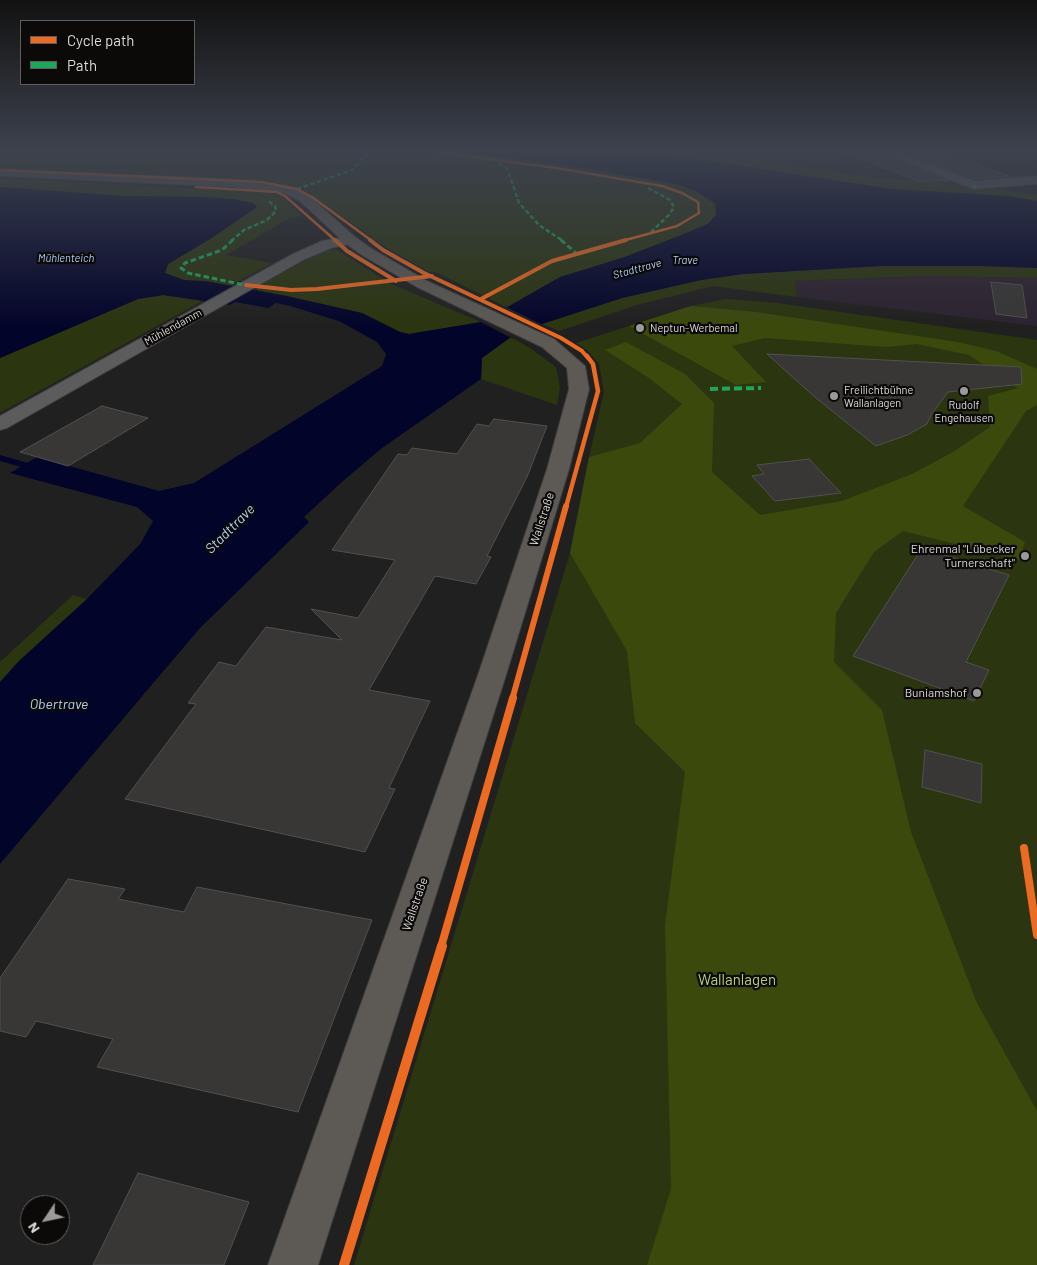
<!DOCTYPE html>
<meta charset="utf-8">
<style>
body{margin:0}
#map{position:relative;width:1037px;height:1265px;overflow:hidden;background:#212020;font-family:Barlow,sans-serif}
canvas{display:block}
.legend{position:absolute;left:20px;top:20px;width:175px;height:65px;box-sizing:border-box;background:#0b0a09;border:1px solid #5f5d5d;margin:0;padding:6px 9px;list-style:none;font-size:15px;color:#dcdada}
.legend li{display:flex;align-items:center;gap:10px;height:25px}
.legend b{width:25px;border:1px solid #5f5d5d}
.north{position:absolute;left:20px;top:1195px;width:50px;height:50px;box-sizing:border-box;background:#0b0a09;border:1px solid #5f5d5d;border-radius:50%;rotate:236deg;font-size:14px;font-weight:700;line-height:20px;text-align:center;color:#dcdada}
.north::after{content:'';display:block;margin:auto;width:18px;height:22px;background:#9b9999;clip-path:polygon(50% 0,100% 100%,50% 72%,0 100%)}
</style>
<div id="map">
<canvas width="1037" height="1265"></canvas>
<ul class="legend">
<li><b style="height:6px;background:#ed6a23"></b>Cycle path</li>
<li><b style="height:6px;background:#20a55d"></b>Path</li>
</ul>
<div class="north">N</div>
</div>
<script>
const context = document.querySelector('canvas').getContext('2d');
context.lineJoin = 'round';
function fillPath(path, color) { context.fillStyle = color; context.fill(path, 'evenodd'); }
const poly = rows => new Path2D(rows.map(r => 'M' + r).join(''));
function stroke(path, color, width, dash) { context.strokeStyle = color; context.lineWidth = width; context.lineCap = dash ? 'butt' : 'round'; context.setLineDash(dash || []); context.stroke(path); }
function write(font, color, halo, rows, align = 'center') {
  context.font = font + ' Barlow,sans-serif'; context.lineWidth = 4.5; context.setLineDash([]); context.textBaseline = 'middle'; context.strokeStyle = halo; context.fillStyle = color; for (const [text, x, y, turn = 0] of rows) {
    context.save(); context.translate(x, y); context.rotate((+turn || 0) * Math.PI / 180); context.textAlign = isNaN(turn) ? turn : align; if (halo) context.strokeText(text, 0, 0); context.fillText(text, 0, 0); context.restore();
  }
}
const commercial = poly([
 [928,276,1037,278,1037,326,797,297,795,281]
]);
const green = poly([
 [0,151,451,151,561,164,677,184,698,192,715,204,716,215,708,224,684,234,622,258,560,277,508,308,438,273,427,271,387,248,301,188,263,181,230,179,0,169],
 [643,151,698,151,880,178,959,184,1037,195,1037,201,1007,196,891,189],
 [0,178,274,193,282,196,302,216,290,218,226,255,272,263,229,286,184,280,165,273,168,264,210,239,257,207,253,203,233,199,202,197,121,196,0,187],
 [335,249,391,284,481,322,409,334,400,332,362,313,256,290,260,284,326,250],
 [881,266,981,266,1037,268,1037,278,928,276,795,281,797,297,713,286,637,305,559,331,542,324,622,298,701,280,743,274],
 [163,295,204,300,0,413,0,358,138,299],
 [726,299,777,303,1037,340,1037,1265,354,1265,570,553,589,457,604,392,599,364,587,350,576,343,691,306],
 [511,337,530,348,556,367,560,387,557,405,481,379,482,358],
 [73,595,87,599,19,661,0,682,0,662]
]);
const forest = poly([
 [691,306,756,312,958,342,996,351,1037,369,1037,405,1026,411,963,506,1025,542,1019,560,903,531,874,552,836,613,834,662,882,710,911,832,977,1003,1037,1111,1037,1265,647,1265,671,1189,665,925,685,772,635,723,627,651,570,553,589,457,640,443,682,404,649,378,605,350,626,342,685,374,714,403,712,472,760,515,842,501,912,474,953,452,990,427,988,396,1018,388,969,355,917,344,886,347,765,338,732,346,766,382,736,385,629,326]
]);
const water = poly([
 [451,151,643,151,891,189,1007,196,1037,201,1037,268,981,266,881,266,743,274,701,280,622,298,542,324,511,337,482,358,481,379,382,448,343,481,304,517,309,522,200,628,0,864,0,682,19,661,87,599,141,543,153,521,137,507,10,473,37,457,159,491,194,483,382,366,386,354,377,342,339,321,290,306,276,303,268,308,235,302,230,305,163,295,138,299,0,358,0,187,121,196,202,197,233,199,253,203,257,207,210,239,168,264,165,273,184,280,205,281,287,296,362,313,400,332,409,334,481,322,560,277,622,258,684,234,708,224,716,215,715,203,698,192,677,184,561,164]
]);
const pier = poly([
 [506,307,545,326,513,339,479,321]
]);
const stream = poly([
 [0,455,42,467,43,469,39,472,0,461,0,455]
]);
const building = poly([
 [846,151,880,151,882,155,949,181,918,181,846,153,846,151],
 [900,151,941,151,1009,176,974,179,900,151],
 [991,282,1022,285,1027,318,996,314,991,282],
 [767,354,1021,367,1022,384,948,392,931,415,927,424,907,435,876,446,816,398,767,354],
 [102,406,148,418,68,466,20,452,102,406],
 [494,419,547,426,527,477,487,556,491,557,476,584,435,576,369,690,430,701,389,788,395,789,365,852,125,799,196,704,188,703,219,662,236,666,266,627,342,640,311,609,358,618,395,560,332,550,398,454,407,455,412,448,457,454,477,424,489,426,494,419],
 [809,459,841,493,775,501,752,476,764,474,757,465,809,459],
 [922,548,1009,575,966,662,989,670,974,701,853,656,922,548],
 [925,750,982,764,981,803,922,787,925,750],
 [68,879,125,889,118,899,184,912,197,887,372,920,298,1112,97,1067,113,1039,36,1021,26,1037,0,1031,0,978,68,879],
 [138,1173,249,1202,224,1265,93,1265,138,1173]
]);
const minor = poly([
 [882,151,896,151,974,181,1037,176,1037,184,973,189,883,153,882,151],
 [350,236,355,237,357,240,355,243,331,248,303,260,7,428,0,430,0,416,293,254,322,241,350,236]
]);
const major = poly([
 [0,170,231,179,291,187,308,195,355,237,372,249,427,281,554,339,585,366,589,389,569,469,506,675,318,1265,268,1265,478,675,547,469,569,389,567,368,542,347,417,287,362,255,345,243,300,201,284,193,231,187,0,176,0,170]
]);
const quietFar2 = poly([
 [499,164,507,168,519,203,539,225,563,241],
 [973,185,978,190],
 [648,188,670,200,674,207,669,215,651,232],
 [297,189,352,170,370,151],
 [231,241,244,230,267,220,276,211,275,206,268,201]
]);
const quietFar1 = poly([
 [233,240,222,250,185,263,181,268,188,273,249,286],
 [561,240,577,254]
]);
const quiet = poly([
 [710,389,761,388]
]);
const cyclewayFar5 = poly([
 [429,151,556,168,662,186,682,193,698,202,699,213,677,226,622,241],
 [0,170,262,182,297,189,312,197,372,241],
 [196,187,277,192,285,196,336,241]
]);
const cyclewayFar4 = poly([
 [335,240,347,251,396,281],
 [370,240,383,250,424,273,561,338,582,351,588,358],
 [246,285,291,290,317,289,432,276],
 [481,299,552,261,626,240]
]);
const cyclewayFar3 = poly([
 [566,507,598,391,593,364,587,356]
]);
const cyclewayFar2 = poly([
 [512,700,566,506]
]);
const cyclewayFar1 = poly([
 [1024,848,1037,935],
 [441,947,513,698]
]);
const cycleway = poly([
 [344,1265,442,946]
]);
const markers = [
 [640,328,5,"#9b9999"],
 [964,391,5,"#9b9999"],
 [834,396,5,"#9b9999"],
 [1025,556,5,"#9b9999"],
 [977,693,5,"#9b9999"]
];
const farWaternames = [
 ["Mühlenteich",66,258],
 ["Trave",685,260],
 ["Stadttrave",637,269,-15]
];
const farStreetnames = [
 ["Mühlendamm",173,327,-29]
];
const farPoinames = [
 ["Neptun-Werbemal",650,328],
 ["Freilichtbühne",844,390],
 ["Wallanlagen",844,403],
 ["Rudolf",964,405,"center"],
 ["Engehausen",964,418,"center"]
];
const streetNames = [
 ["Wallstraße",542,519,-72],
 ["Wallstraße",415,904,-71]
];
const poiNames = [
 ["Ehrenmal \"Lübecker",1015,549],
 ["Turnerschaft\"",1015,563],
 ["Buniamshof",967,693]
];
const waterNames = [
 ["Stadttrave",230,529,-45],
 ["Obertrave",59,704]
];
const nearParknames = [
 ["Wallanlagen",737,980]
];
fillPath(commercial, '#2c232f');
fillPath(green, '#2b350f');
fillPath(forest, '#3b490d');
fillPath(water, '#03042a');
fillPath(pier, '#212020');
fillPath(stream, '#03042a');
fillPath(building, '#383736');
stroke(building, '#515050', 1);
stroke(minor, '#3d3c3c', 2);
stroke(major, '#3d3c3c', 2);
fillPath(minor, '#5d5c5c');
fillPath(major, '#5d5a55');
stroke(quietFar2, '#20a55d', 2.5, [4.5, 2.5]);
stroke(quietFar1, '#20a55d', 3, [5.5, 3]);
stroke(quiet, '#20a55d', 4, [8, 4]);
stroke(cyclewayFar5, '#ed6a23', 2.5);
stroke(cyclewayFar4, '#ed6a23', 4);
stroke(cyclewayFar3, '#ed6a23', 4.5);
stroke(cyclewayFar2, '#ed6a23', 6);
stroke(cyclewayFar1, '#ed6a23', 8);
stroke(cycleway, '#ed6a23', 10);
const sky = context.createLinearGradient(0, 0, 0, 328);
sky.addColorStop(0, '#121212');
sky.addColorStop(0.46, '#3d424e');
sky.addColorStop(1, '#3d424e00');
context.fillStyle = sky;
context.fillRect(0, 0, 1037, 328);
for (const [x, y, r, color] of markers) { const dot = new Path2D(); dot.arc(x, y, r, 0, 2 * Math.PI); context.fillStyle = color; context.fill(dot); stroke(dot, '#0b0a09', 2); }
write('italic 11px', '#b0cefd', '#0b0a09', farWaternames);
write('11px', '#dcdada', '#0b0a09', farStreetnames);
write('11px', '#dcdada', '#0b0a09', farPoinames, 'left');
write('12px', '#dcdada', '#0b0a09', streetNames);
write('12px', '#dcdada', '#0b0a09', poiNames, 'right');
write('italic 14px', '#b0cefd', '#0b0a09', waterNames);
write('15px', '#b6d276', '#0b0a09', nearParknames);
</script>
